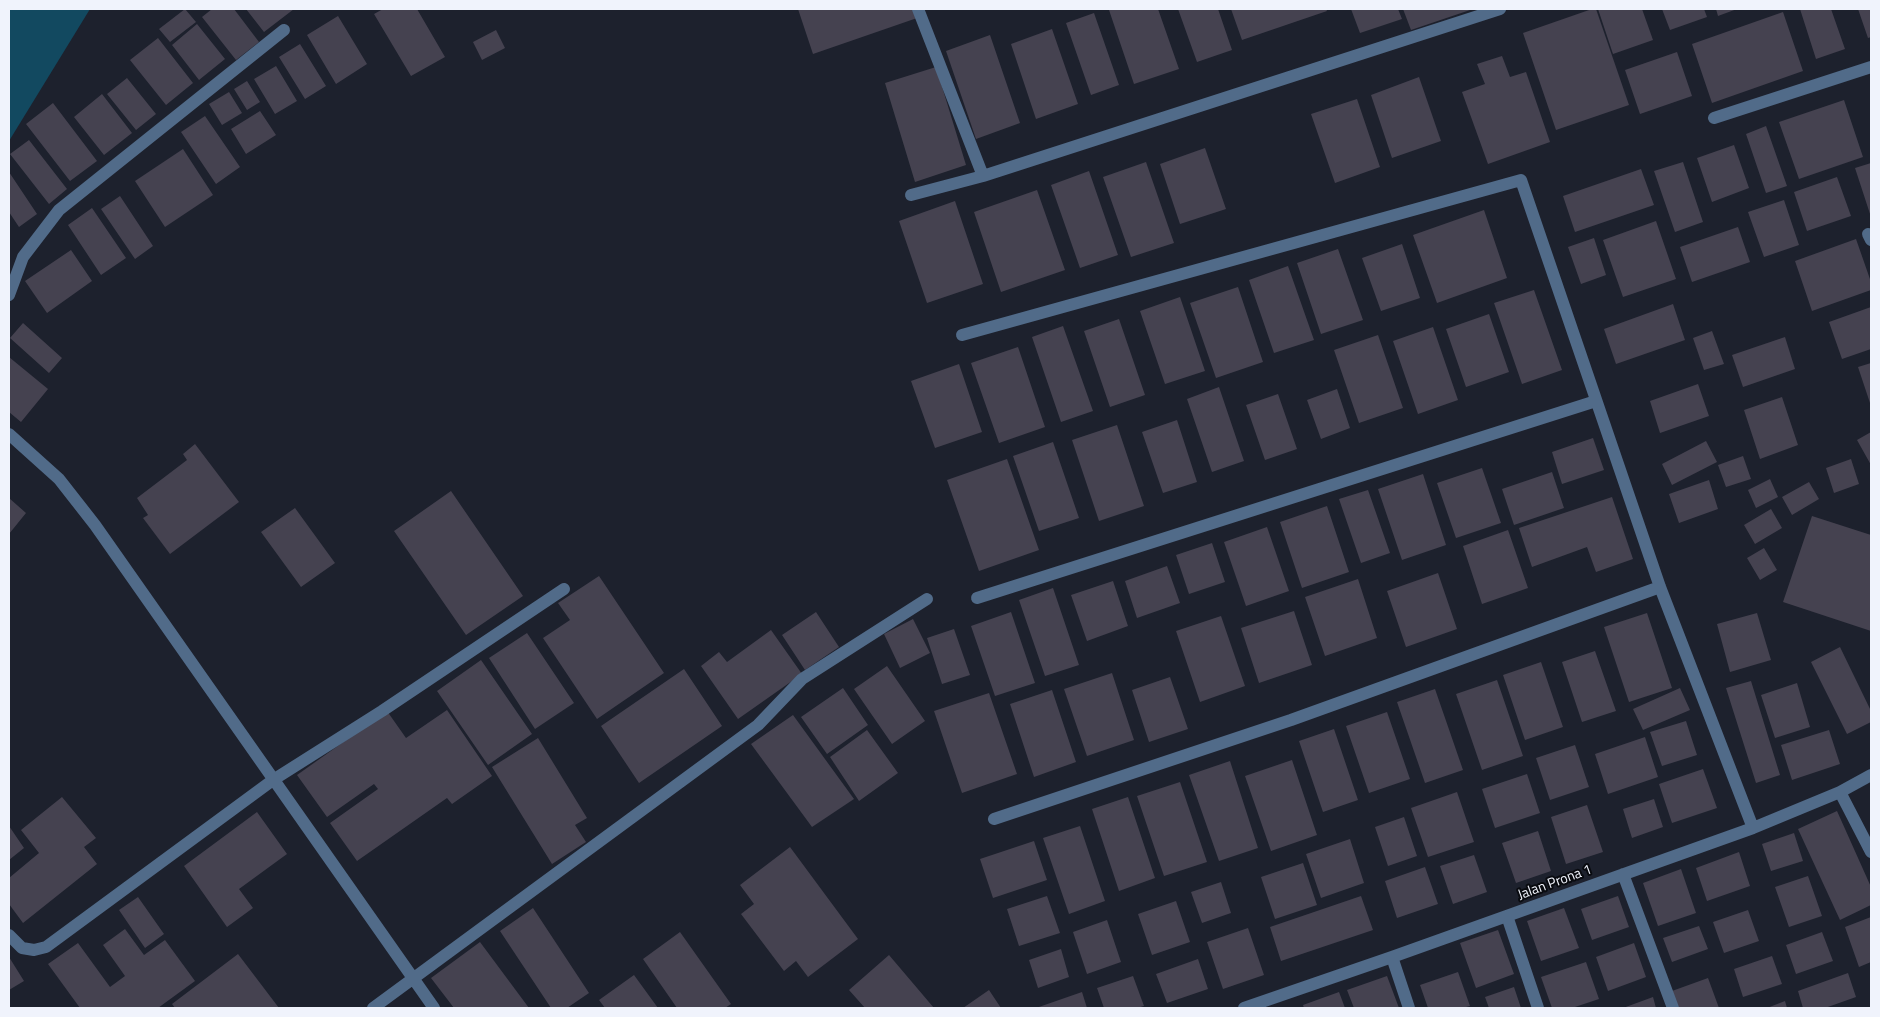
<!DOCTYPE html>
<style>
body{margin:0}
#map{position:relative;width:1880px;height:1017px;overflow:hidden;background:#1d212d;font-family:"Titillium Web",sans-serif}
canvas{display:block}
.frame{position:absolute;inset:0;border:10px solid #f0f3fc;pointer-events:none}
</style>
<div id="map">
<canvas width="1880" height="1017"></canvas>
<div class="frame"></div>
</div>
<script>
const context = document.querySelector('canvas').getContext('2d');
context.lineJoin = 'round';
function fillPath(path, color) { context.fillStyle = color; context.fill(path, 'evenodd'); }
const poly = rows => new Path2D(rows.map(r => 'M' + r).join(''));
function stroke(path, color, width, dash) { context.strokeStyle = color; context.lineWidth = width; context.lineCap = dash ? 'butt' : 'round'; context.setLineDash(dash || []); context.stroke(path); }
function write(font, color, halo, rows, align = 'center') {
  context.font = font + ' "Titillium Web",sans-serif'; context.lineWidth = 4; context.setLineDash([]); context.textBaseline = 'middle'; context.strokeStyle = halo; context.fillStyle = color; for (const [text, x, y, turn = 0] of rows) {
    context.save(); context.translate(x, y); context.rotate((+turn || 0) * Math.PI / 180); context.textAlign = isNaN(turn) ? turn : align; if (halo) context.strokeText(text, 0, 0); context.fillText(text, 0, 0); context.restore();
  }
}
const water = poly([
 [9,9,90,9,9,141]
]);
const building = poly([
 [185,9,196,22,170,42,159,29],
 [212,9,234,9,259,42,236,60,202,17],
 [246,9,294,9,264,32],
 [383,9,417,9,445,57,411,76,374,14],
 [798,9,917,9,920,17,813,54],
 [1113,9,1158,9,1179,69,1134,84,1109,10],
 [1178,9,1218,9,1232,50,1197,62],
 [1231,9,1326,9,1327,11,1242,40],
 [1351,9,1398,9,1402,19,1360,33],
 [1403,9,1473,9,1411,30],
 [1592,9,1596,9,1629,105,1556,130,1523,33],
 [1598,9,1642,9,1653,40,1613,54],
 [1662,9,1704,9,1707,17,1670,30],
 [1716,9,1737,9,1718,16],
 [1800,9,1831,9,1845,49,1816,59],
 [1858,9,1871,9,1871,37,1868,38],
 [1783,12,1803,71,1712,103,1692,44],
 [1094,13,1119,85,1091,95,1066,23],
 [338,16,367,64,336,84,307,35],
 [197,24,225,59,199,80,172,45],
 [1052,29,1078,104,1036,119,1011,44],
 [496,30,505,48,482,60,473,42],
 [990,35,1020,123,976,139,946,51],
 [158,38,193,83,166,105,130,60],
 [300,44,326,86,305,99,279,57],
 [1677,52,1692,96,1640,114,1625,70],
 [1502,56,1510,77,1526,72,1550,142,1488,164,1462,92,1485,84,1477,64],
 [276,66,297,101,275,114,254,79],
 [936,67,966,165,915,182,885,83],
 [1419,77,1441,141,1392,158,1371,95],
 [127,78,156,114,136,130,107,94],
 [247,81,260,102,247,110,234,89],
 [229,92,242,113,222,125,209,104],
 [102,94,132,133,104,155,74,117],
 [1357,99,1380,167,1335,183,1311,114],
 [1844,100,1863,157,1799,179,1779,122],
 [53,103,97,161,70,181,26,124],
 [260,111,276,135,246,154,231,129],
 [205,116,240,167,216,184,181,132],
 [1766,126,1787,186,1766,193,1746,134],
 [29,140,67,189,49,204,10,154],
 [1734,145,1749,188,1712,202,1697,158],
 [1205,148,1226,209,1180,224,1160,164],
 [183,149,213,195,165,227,135,181],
 [1146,162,1174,243,1131,257,1103,177],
 [1683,162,1703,222,1675,232,1654,171],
 [1871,163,1871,217,1855,168],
 [1641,169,1654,205,1575,232,1563,196],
 [1089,171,1118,255,1080,268,1051,185],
 [9,172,37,214,19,227,9,212],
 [1837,177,1851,216,1807,231,1794,192],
 [1037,190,1065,270,1001,292,974,212],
 [120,196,153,246,135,259,101,209],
 [1784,200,1799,245,1764,257,1748,212],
 [955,201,983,284,927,303,899,221],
 [92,208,126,258,101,275,68,225],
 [1484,210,1507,278,1437,303,1413,235],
 [1656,221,1676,279,1623,297,1603,240],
 [1738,227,1750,262,1692,282,1680,247],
 [1594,238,1606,275,1581,284,1568,247],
 [1856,239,1871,282,1871,290,1812,311,1795,261],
 [1402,244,1420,298,1381,311,1362,258],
 [1338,249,1363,320,1321,334,1297,263],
 [71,250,92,281,47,313,25,281],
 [1288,266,1314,340,1274,353,1249,280],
 [1238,287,1263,362,1216,378,1190,303],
 [1534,290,1562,370,1522,384,1494,303],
 [1180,297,1205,371,1165,384,1140,311],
 [1673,304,1685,340,1616,364,1604,329],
 [1871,307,1871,349,1842,359,1829,322],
 [1489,314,1509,372,1466,387,1446,329],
 [1119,319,1145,395,1110,407,1084,331],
 [23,323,62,358,49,373,10,338],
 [1063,326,1093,411,1061,422,1032,337],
 [1433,327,1458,400,1418,414,1393,341],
 [1712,331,1724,364,1704,370,1693,338],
 [1378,335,1403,408,1359,423,1334,350],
 [1785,337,1795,369,1743,387,1732,355],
 [1018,347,1045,427,999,443,971,363],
 [9,357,48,389,21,422,9,412],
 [1871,363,1871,406,1858,367],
 [959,364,982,432,935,448,911,381],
 [1698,384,1709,416,1660,433,1650,401],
 [1219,387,1244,461,1212,472,1187,399],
 [1337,389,1350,428,1321,439,1307,400],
 [1278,394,1297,449,1265,460,1246,405],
 [1782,397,1798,445,1760,459,1744,410],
 [1177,420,1197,482,1163,493,1142,432],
 [1117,425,1144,506,1099,521,1072,440],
 [1871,432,1871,465,1857,440],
 [1593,438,1604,470,1562,484,1552,452],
 [1706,441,1717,462,1672,485,1662,464],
 [1053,442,1079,518,1039,531,1013,456],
 [195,444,239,502,170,554,143,518,148,515,137,498,187,460,183,454],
 [1743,456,1751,479,1726,487,1718,465],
 [1007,459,1039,550,979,571,947,480],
 [1851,459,1859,484,1834,493,1826,468],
 [1482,468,1501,523,1456,538,1437,483],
 [1552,472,1564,508,1514,525,1502,489],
 [1423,474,1446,545,1402,560,1378,489],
 [1770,479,1778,497,1756,508,1748,490],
 [1709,480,1718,509,1679,523,1669,494],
 [1809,482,1819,499,1792,515,1782,497],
 [1368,490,1390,553,1361,563,1339,499],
 [451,491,523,596,466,635,394,531],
 [1612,497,1633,559,1596,572,1587,547,1532,567,1519,528],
 [9,498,26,513,9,534],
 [1327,506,1349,572,1302,588,1280,522],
 [295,508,335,563,301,587,261,532],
 [1771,509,1782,528,1755,544,1744,525],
 [1812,516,1871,535,1871,631,1783,602],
 [1267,527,1289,591,1246,606,1224,542],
 [1508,530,1528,588,1482,604,1463,546],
 [1212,543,1225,582,1189,594,1176,555],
 [1764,548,1777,570,1760,580,1747,558],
 [1167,566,1180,603,1137,618,1125,581],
 [1438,573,1457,629,1406,647,1387,591],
 [599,576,664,673,597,719,543,638,570,620,558,603],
 [1358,579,1377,638,1325,656,1305,597],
 [1113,581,1128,626,1087,641,1071,595],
 [1053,588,1079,665,1045,676,1019,600],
 [1294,611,1312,665,1259,683,1241,628],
 [816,612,839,647,805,670,782,635],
 [1011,612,1035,683,995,696,971,626],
 [1647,613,1672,688,1629,702,1604,627],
 [1757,613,1771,660,1730,672,1717,624],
 [1221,616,1245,686,1200,702,1176,631],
 [913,619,930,653,900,668,884,634],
 [954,629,970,675,942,684,927,638],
 [771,630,802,674,738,719,701,666,719,652,727,662],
 [527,633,574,703,535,729,489,658],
 [1840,647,1871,711,1871,722,1847,734,1811,662],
 [1595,651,1616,711,1582,722,1562,662],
 [481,660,532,734,488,765,437,691],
 [1541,662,1563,727,1525,740,1503,675],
 [887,666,925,721,892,744,854,689],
 [684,669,722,726,639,783,601,726],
 [1112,673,1134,740,1087,756,1064,689],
 [1170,677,1188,729,1149,742,1132,690],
 [1497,680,1523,756,1482,770,1456,694],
 [1751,681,1780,775,1756,783,1726,688],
 [1797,683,1810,727,1775,738,1761,695],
 [843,688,868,725,827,754,801,717],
 [1680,688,1690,710,1643,730,1633,709],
 [1435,689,1463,770,1425,783,1397,702],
 [1052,690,1076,762,1034,777,1010,704],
 [989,693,1017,774,962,793,934,711],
 [447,710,492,776,452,804,447,798,357,861,330,823,378,789,374,784,327,817,297,775,387,711,406,738],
 [1387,712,1410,779,1369,793,1346,726],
 [793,715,854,799,812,827,751,744],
 [1686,721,1697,755,1662,766,1650,732],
 [1334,729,1358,800,1323,812,1299,741],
 [867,730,898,773,859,801,830,757],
 [1829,730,1840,764,1792,780,1781,745],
 [1645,737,1658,777,1608,794,1595,754],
 [538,738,587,818,575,825,586,842,552,864,492,767],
 [1575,745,1589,787,1550,800,1536,758],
 [1292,760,1317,835,1271,851,1245,776],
 [1230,761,1258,848,1219,861,1189,775],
 [1703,769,1717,808,1672,823,1659,784],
 [1527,774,1540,813,1495,828,1482,789],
 [1180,782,1207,862,1164,876,1137,796],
 [1457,792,1474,842,1428,857,1411,808],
 [62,797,96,838,84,847,97,864,23,923,9,904,9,878,39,853,21,830],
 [1128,797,1155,878,1119,891,1092,809],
 [1654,799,1663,827,1632,838,1623,809],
 [1587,805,1603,852,1566,864,1551,817],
 [1837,811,1871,887,1871,905,1840,920,1798,829],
 [257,812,287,854,239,889,253,908,227,927,184,866],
 [1404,817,1417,856,1388,866,1375,827],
 [9,826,24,848,9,860],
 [1080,826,1105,901,1069,914,1043,838],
 [1538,831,1551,871,1516,883,1502,843],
 [1794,833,1803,861,1771,871,1762,844],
 [1350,839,1364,883,1321,898,1306,854],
 [1034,841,1047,880,993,898,980,859],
 [790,847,858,939,808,977,796,961,784,971,741,914,754,904,740,885],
 [1739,852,1750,886,1707,901,1696,868],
 [1474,855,1487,892,1453,904,1440,866],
 [1303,863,1317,905,1275,919,1261,877],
 [1425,867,1438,904,1397,918,1385,881],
 [1681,869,1696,913,1658,926,1643,883],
 [1808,876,1822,916,1789,927,1775,887],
 [1221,882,1231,913,1202,923,1191,892],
 [1047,896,1060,933,1019,946,1007,909],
 [1361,896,1373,930,1281,961,1270,927],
 [1618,896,1629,927,1592,940,1581,909],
 [138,897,164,934,145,948,119,910],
 [1176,901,1190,942,1152,955,1138,914],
 [533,908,589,993,567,1008,551,1008,500,931],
 [1564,908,1579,948,1541,961,1527,921],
 [1748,910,1759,941,1724,953,1713,922],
 [1871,917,1871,962,1859,967,1845,927],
 [1107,920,1121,962,1087,974,1073,932],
 [1699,926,1708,949,1672,962,1663,938],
 [1248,928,1264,975,1223,989,1207,942],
 [125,929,144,955,165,940,195,981,158,1008,80,1008,48,964,78,943,110,987,125,976,103,945],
 [1498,930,1514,974,1476,988,1460,943],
 [680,932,731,1004,725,1008,677,1008,643,959],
 [1822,932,1833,961,1796,974,1786,945],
 [480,942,529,1008,454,1008,431,978],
 [1634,943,1646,977,1608,991,1596,957],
 [1061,949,1069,977,1038,988,1029,960],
 [238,954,279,1008,175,1008,172,1004],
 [889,955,934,1008,865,1008,849,990],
 [1772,956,1782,984,1743,997,1734,969],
 [9,957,24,981,9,990],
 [1198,959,1208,989,1167,1003,1156,974],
 [1586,962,1599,999,1572,1008,1552,1008,1541,977],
 [1458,972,1470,1006,1462,1008,1428,1008,1420,985],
 [1848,973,1856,997,1825,1008,1803,1008,1798,991],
 [634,975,658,1008,605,1008,599,1000],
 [1133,976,1144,1006,1137,1008,1104,1008,1097,988],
 [1387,976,1399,1008,1354,1008,1347,990],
 [1708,978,1719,1008,1678,1008,1672,991],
 [1514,987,1521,1008,1489,1008,1485,997],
 [989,990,1001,1008,963,1008],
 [1082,992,1087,1008,1036,1008],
 [1339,992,1345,1008,1304,1008,1303,1005],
 [1653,997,1656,1008,1623,1008],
 [1785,1001,1787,1008,1767,1008]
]);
const minor = poly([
 [918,9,983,176],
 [1714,118,1871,67],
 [911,195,983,176,1500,9],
 [1868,234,1871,240],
 [9,295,23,257,59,210,284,30],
 [962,335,1521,180,1660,587,1753,828],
 [9,434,59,479,95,525,434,1008],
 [977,598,1596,401],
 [1840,792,1871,852],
 [994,819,1291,720,1660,587],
 [1623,874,1673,1008],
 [1507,916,1538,1008],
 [9,935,22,948,34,950,46,947,273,780,382,711,564,589],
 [1392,957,1409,1008],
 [373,1008,758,725,802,679,927,599],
 [1244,1008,1392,957,1753,828,1840,792,1871,775]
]);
const streetNames = [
 ["Jalan Prona 1",1555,883,-20]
];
fillPath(water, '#124960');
fillPath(building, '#454250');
stroke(minor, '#516b89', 12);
write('14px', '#f0f3fc', '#090b10', streetNames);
</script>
